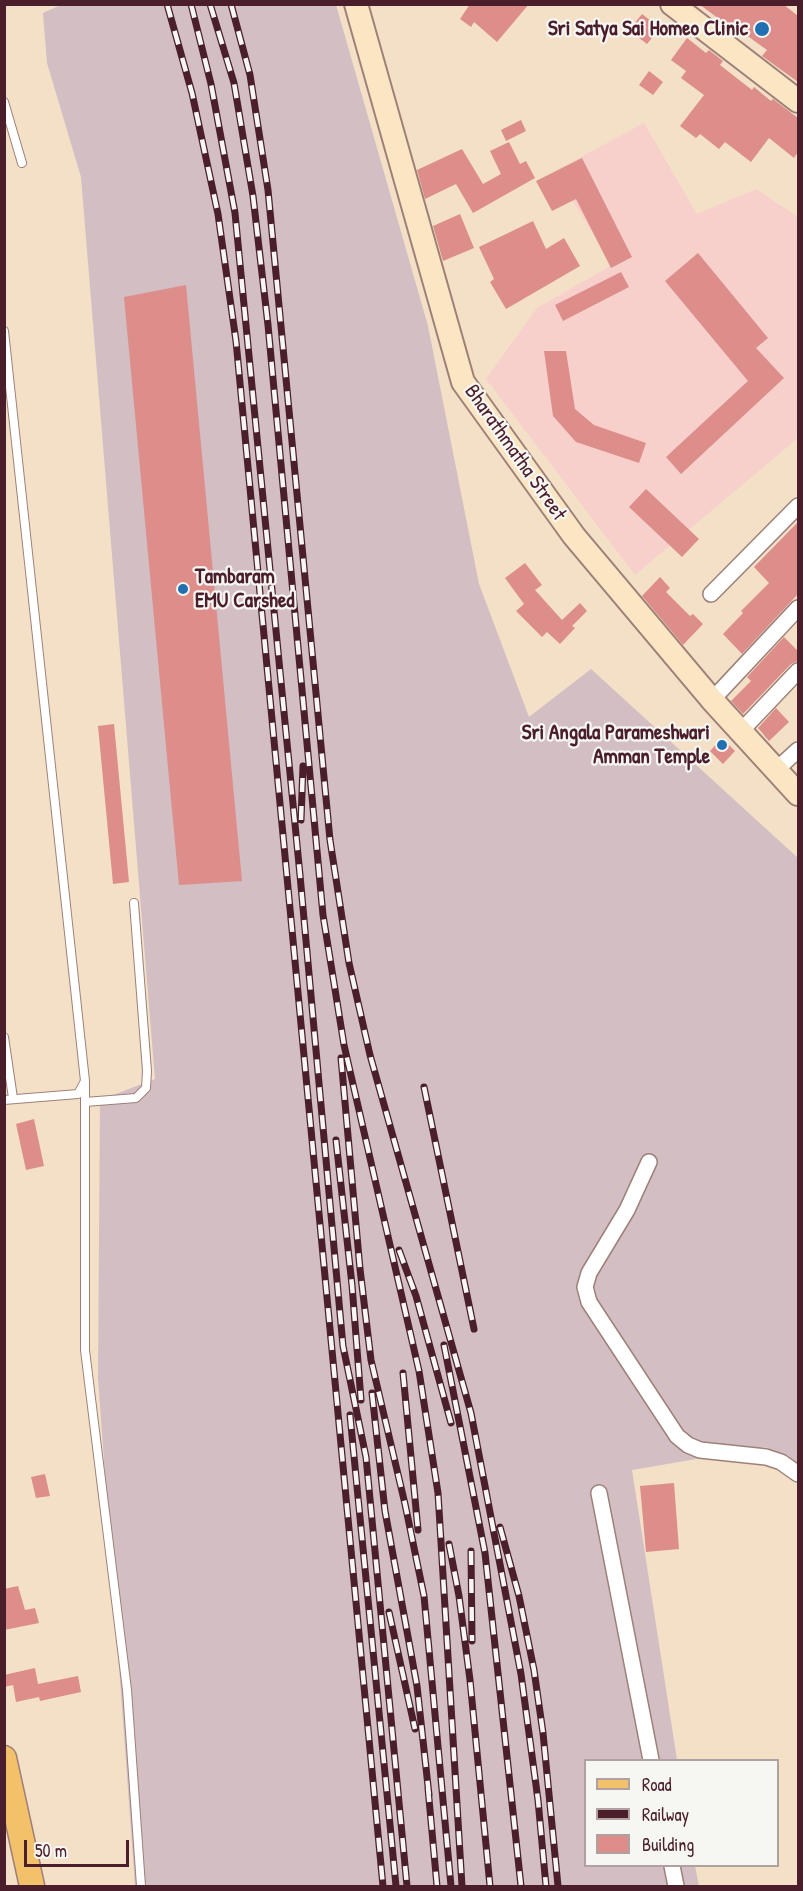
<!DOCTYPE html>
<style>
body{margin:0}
#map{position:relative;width:803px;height:1891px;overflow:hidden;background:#f3e0c7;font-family:"Patrick Hand",sans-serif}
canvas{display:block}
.frame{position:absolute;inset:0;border:6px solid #4a1f2b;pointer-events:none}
.legend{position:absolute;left:584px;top:1759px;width:195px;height:108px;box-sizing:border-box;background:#f6f6f2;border:2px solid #b1a0a2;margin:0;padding:8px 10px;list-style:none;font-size:18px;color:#4a1f2b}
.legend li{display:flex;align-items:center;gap:12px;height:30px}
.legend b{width:30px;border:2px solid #b1a0a2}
.scale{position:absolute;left:24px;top:1840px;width:105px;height:27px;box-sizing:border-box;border:3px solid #4a1f2b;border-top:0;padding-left:8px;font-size:18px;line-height:21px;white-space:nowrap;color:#4a1f2b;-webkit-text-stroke:4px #f6f6f2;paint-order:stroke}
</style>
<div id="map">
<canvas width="803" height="1891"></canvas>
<div class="frame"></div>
<ul class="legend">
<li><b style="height:8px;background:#f4c16b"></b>Road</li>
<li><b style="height:8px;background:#4a1f2b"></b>Railway</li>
<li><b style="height:16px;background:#dd8d8a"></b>Building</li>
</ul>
<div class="scale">50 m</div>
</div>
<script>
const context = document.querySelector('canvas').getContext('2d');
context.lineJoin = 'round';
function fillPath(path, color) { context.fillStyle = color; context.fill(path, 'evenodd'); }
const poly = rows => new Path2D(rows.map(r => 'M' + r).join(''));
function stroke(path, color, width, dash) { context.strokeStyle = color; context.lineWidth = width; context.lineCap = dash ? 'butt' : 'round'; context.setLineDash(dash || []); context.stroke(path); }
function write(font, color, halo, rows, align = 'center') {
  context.font = font + ' "Patrick Hand",sans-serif'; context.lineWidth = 4.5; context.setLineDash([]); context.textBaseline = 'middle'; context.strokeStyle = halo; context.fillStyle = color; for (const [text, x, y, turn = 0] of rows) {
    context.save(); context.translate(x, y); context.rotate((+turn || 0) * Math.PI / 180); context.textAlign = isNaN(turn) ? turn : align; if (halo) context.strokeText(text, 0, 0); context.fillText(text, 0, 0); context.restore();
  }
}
const built = poly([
 [644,123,697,214,756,189,798,217,798,438,635,575,486,379,537,308,612,265,555,171]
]);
const industrial = poly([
 [63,4,336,5,428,326,479,584,529,717,591,669,798,858,798,1467,766,1447,632,1470,677,1760,586,1760,586,1866,695,1866,699,1886,135,1886,98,1378,100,1100,155,1079,81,177,47,63,43,13]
]);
const building = poly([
 [470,4,529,4,497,42,474,22,471,27,460,19],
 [699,4,783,4,798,16,798,82,762,56,767,50,742,32,738,38,721,24,723,22],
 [642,14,660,28,647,44,629,30],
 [687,38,706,53,709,50,723,61,720,65,752,90,754,87,771,101,773,99,798,118,798,152,794,158,769,138,751,162,725,142,719,149,700,134,696,138,680,126,704,95,681,78,686,71,671,60],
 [649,71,663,82,653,95,639,85],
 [521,120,526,131,506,141,501,130],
 [509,142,520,164,526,161,535,178,473,213,456,184,425,199,417,170,462,149,483,184,501,174,490,151],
 [582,158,632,257,611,268,576,199,552,211,536,181],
 [460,214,474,248,443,261,433,226],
 [533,221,546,249,564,238,580,266,506,309,490,282,494,279,479,247],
 [698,253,768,338,756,348,784,378,681,474,666,457,748,381,665,281],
 [621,272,629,287,563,321,555,305],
 [186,285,242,881,179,885,124,297],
 [544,351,566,351,575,409,594,425,646,443,639,463,576,442,553,416],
 [646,489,699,539,682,557,629,507],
 [798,522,798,594,742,654,723,634,743,613,741,611,769,583,754,567],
 [525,563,542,585,535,590,562,620,580,603,587,611,572,626,575,628,560,644,547,632,542,637,516,611,524,604,505,578],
 [660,577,670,588,666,592,690,616,693,614,703,624,683,645,642,596],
 [784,637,798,651,798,661,791,664,743,714,731,701,751,681,747,677],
 [776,708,789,722,769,741,758,728],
 [114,724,129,882,113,884,98,726],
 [722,738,735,751,723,764,710,751],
 [34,1119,44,1166,26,1170,16,1124],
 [45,1474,50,1496,36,1498,31,1477],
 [674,1483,679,1549,646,1552,640,1486],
 [18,1586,25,1610,35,1608,39,1623,4,1630,4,1589],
 [35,1668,38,1684,78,1676,81,1692,40,1701,39,1697,16,1702,13,1685,4,1687,4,1675]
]);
const lane = poly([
 [4,102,22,163],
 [4,331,85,1081,78,1094,4,1100],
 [4,1037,13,1098],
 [85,1083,85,1350,127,1690,141,1886],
 [85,1102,136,1098,146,1088,147,1071,134,903]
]);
const street = poly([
 [711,594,798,506],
 [712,700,798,608],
 [741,731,798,671],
 [776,770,798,750],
 [649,1162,627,1210,589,1273,585,1287,589,1302,677,1436,688,1445,700,1450,766,1457,781,1462,798,1474],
 [599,1493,651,1760],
 [672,1866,676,1886]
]);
const secondary = poly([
 [356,4,463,382,574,536,712,700,798,794],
 [672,4,798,101]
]);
const primary = poly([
 [4,1758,32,1886]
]);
const rail = poly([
 [167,4,192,93,218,214,236,341,383,1886],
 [191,4,211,84,235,213,300,875,343,1346,366,1457,407,1886],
 [210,4,234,83,253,196,268,325,323,915,344,1045,419,1371,438,1493,462,1886],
 [231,4,250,75,268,190,330,840,349,963,370,1055,471,1413,521,1674,538,1800,546,1886],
 [301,820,303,766],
 [341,1058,360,1269,371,1360,405,1504,424,1596,451,1886],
 [424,1087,474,1329],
 [336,1140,352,1285,361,1400],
 [399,1250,416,1296,451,1423],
 [444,1345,485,1553,521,1886],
 [403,1373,418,1530],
 [372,1393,385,1511,417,1686,429,1795],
 [350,1415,396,1886],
 [500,1527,519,1596,534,1670,543,1733,558,1886],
 [449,1544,459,1596,470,1680,490,1886],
 [471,1551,472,1641],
 [389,1612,415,1729],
 [428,1788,437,1886]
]);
const markers = [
 [762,29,8,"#1f6fb2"],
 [183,589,6,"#1f6fb2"],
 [722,745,6,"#1f6fb2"]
];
const poiNames = [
 ["Sri Satya Sai Homeo Clinic",748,29],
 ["Tambaram",195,577,"left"],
 ["EMU Carshed",195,601,"left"],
 ["Sri Angala Parameshwari",710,733],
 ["Amman Temple",710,757]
];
const streetNames = [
 ["Bharathmatha Street",515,453,55]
];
fillPath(built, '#f7d0cc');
fillPath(industrial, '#d2bec3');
fillPath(building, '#dd8d8a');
stroke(lane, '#9e8079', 10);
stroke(street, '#9e8079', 18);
stroke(secondary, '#9e8079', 26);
stroke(primary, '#9e8079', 27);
stroke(lane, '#fff', 8);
stroke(street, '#fff', 15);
stroke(secondary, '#fbe6c4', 22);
stroke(primary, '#f4c16b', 24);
stroke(rail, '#4a1f2b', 7);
stroke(rail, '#f6f6f2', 4.5, [14]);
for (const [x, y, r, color] of markers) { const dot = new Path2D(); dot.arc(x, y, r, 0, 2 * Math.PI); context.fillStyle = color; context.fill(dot); stroke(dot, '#f6f6f2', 2); }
write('bold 21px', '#4a1f2b', '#f6f6f2', poiNames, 'right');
write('21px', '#4a1f2b', '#f6f6f2', streetNames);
</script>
